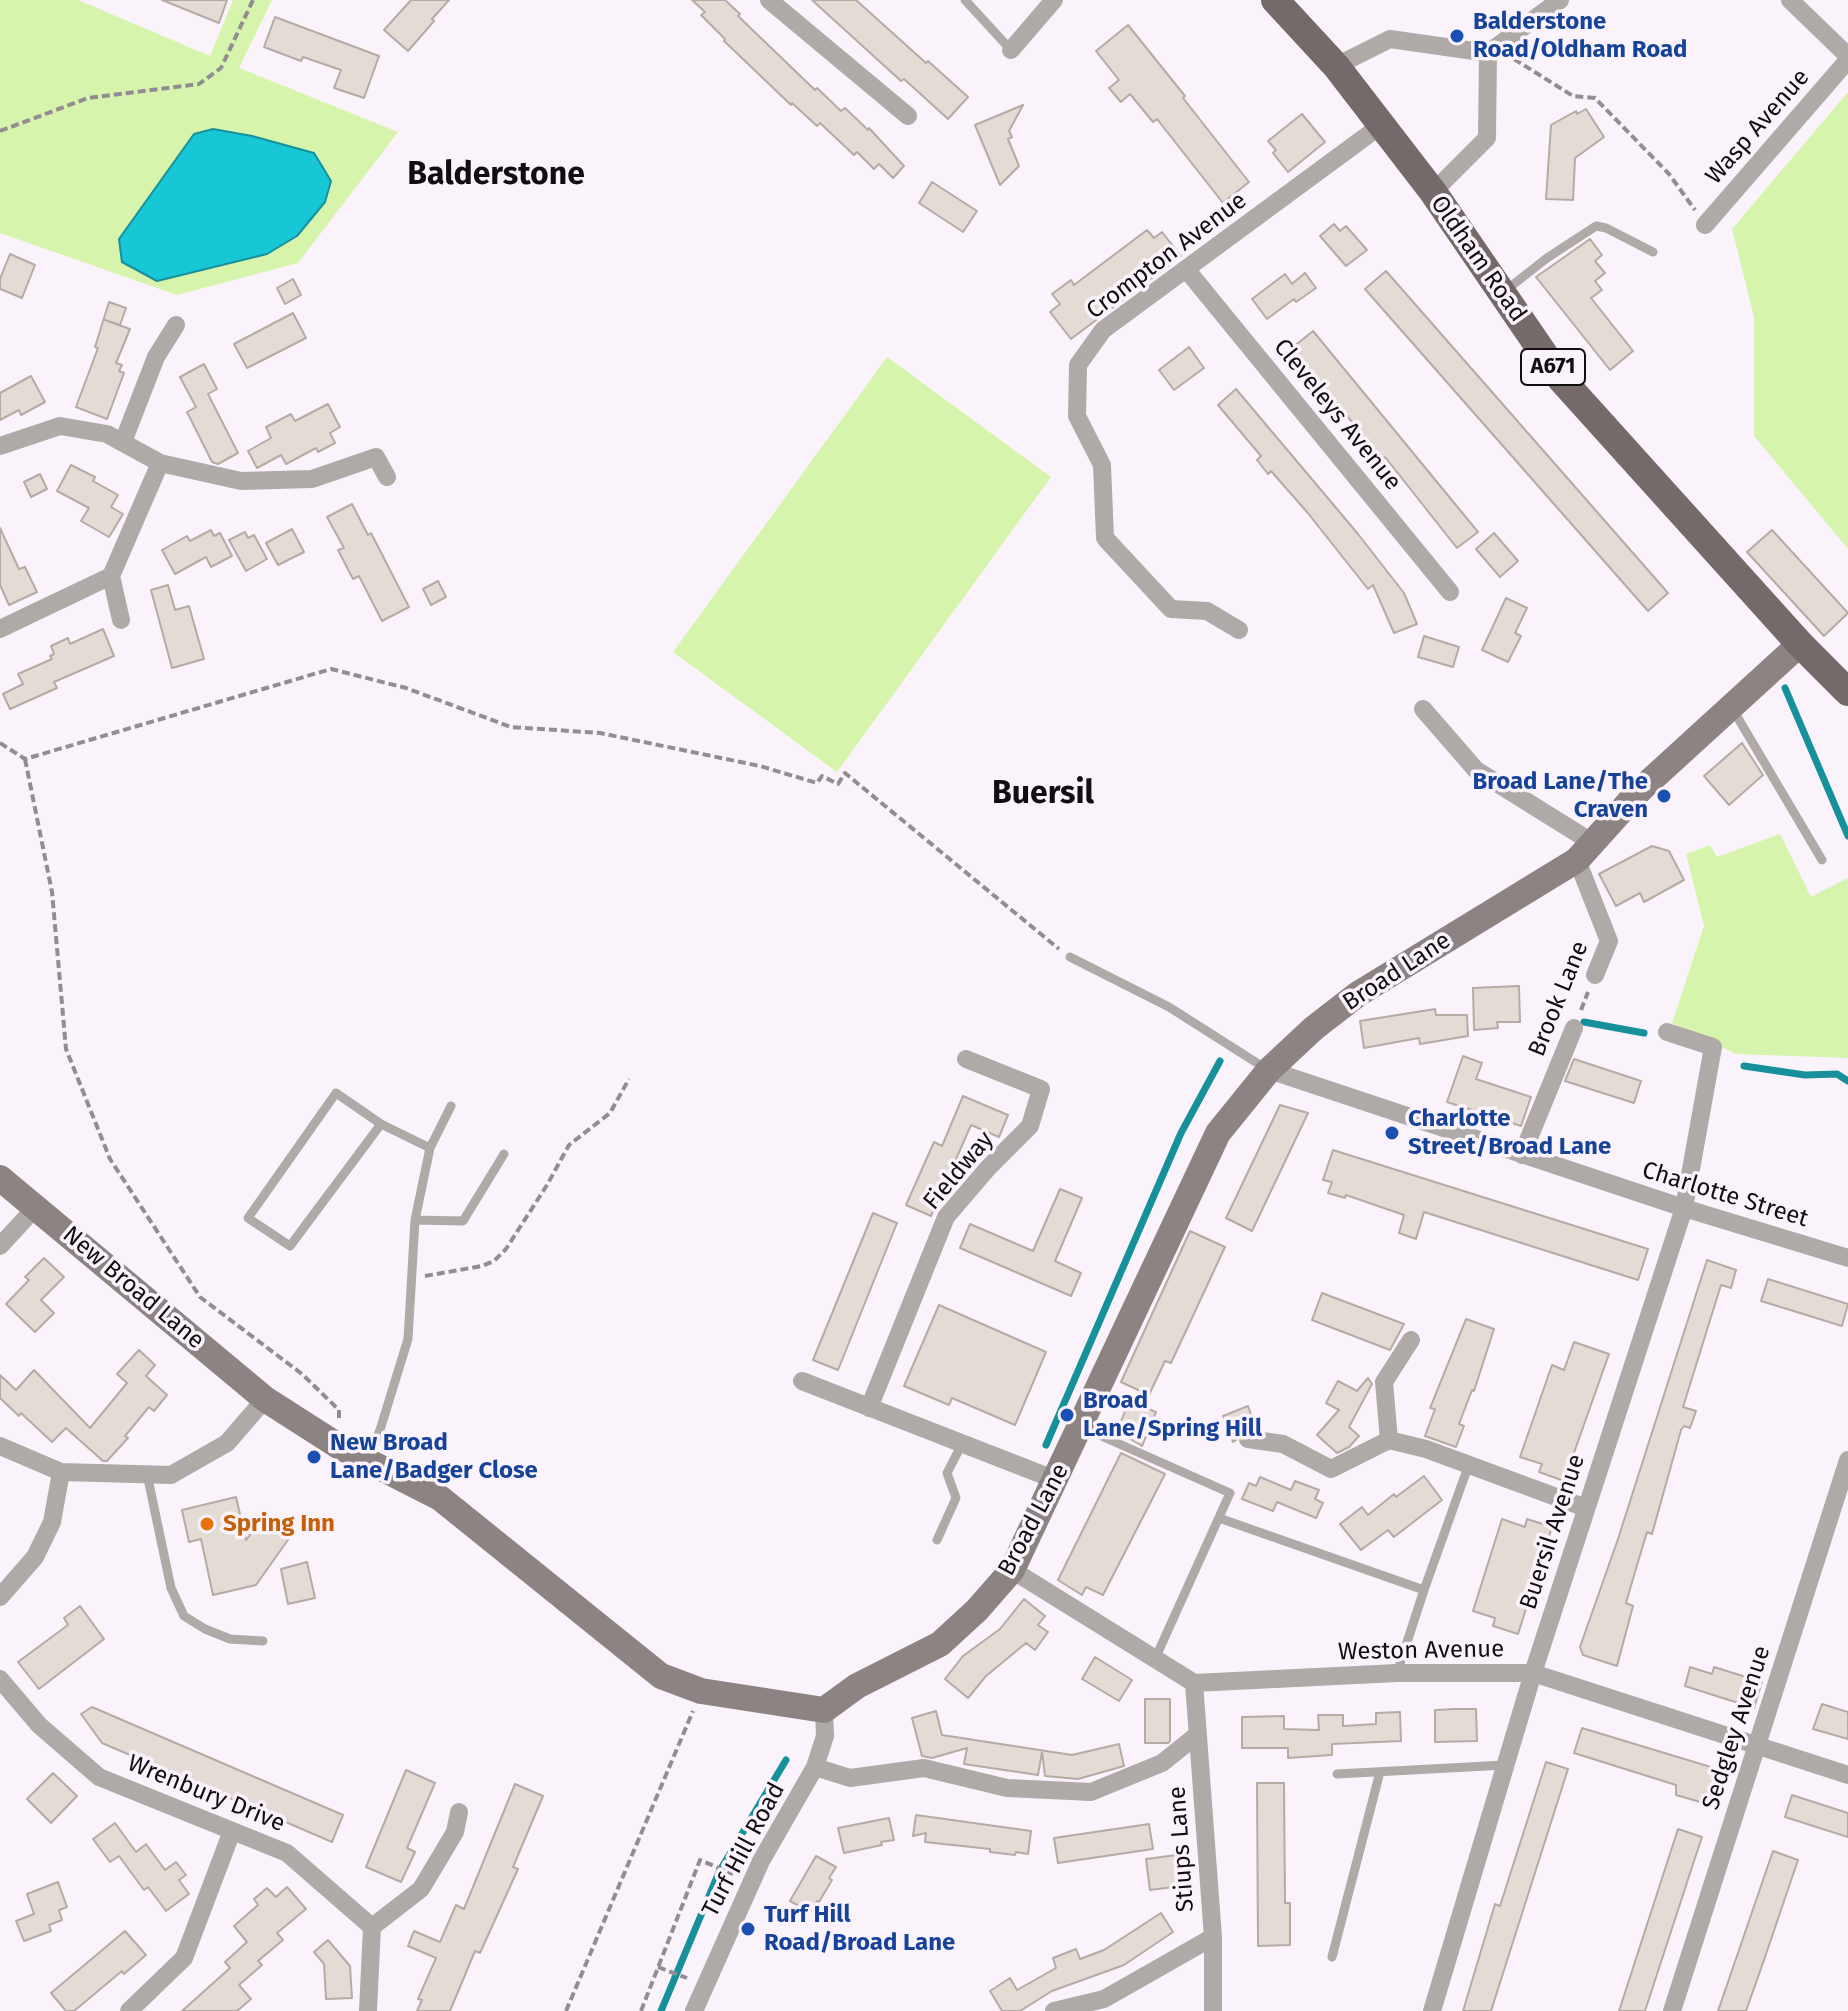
<!DOCTYPE html>
<style>
body{margin:0}
canvas{display:block;background:#fbf3fb}
</style>
<canvas width="1848" height="2011"></canvas>
<script>
const context = document.querySelector('canvas').getContext('2d');
context.lineJoin = 'round';
function fillPath(path, color) { context.fillStyle = color; context.fill(path, 'evenodd'); }
const poly = rows => new Path2D(rows.map(r => 'M' + r).join(''));
function stroke(path, color, width, dash) { context.strokeStyle = color; context.lineWidth = width; context.lineCap = dash ? 'butt' : 'round'; context.setLineDash(dash || []); context.stroke(path); }
function write(font, color, halo, rows, align = 'center') {
  context.font = font + ' "Fira Sans",sans-serif'; context.lineWidth = 7; context.setLineDash([]); context.textBaseline = 'middle'; context.strokeStyle = halo; context.fillStyle = color; for (const [text, x, y, turn = 0] of rows) {
    context.save(); context.translate(x, y); context.rotate((+turn || 0) * Math.PI / 180); context.textAlign = isNaN(turn) ? turn : align; if (halo) context.strokeText(text, 0, 0); context.fillText(text, 0, 0); context.restore();
  }
}
const green = poly([
 [0,0,78,0,210,56,233,0,272,0,239,68,398,132,298,263,177,295,0,233],
 [1848,92,1848,549,1754,436,1754,317,1732,229],
 [887,357,1051,477,837,772,673,652],
 [1780,834,1811,897,1848,878,1848,1058,1736,1054,1672,1023,1704,926,1686,854,1710,845,1717,857]
]);
const water = poly([
 [213,129,252,136,314,153,331,181,325,202,297,236,267,254,157,281,122,262,119,239,194,134,213,129]
]);
const stream = poly([
 [1785,688,1848,836],
 [1584,1022,1644,1033],
 [1744,1066,1805,1075,1837,1074,1848,1081],
 [1046,1445,1181,1133,1220,1061],
 [661,2011,719,1872,786,1760]
]);
const building = poly([
 [162,0,227,0,219,23,162,0],
 [411,0,449,0,432,19,434,21,408,51,384,30,411,0],
 [692,0,725,0,740,14,738,16,815,90,817,88,841,111,845,108,868,130,869,128,904,166,893,178,879,164,874,169,857,152,854,155,820,123,817,126,792,103,791,105,724,41,725,39,701,15,705,12,692,0],
 [812,0,856,0,926,63,928,61,968,97,948,119,904,79,901,81,812,0],
 [275,17,379,56,364,98,334,88,341,70,303,57,301,61,264,47,275,17],
 [1128,25,1185,96,1183,98,1249,182,1223,203,1157,119,1153,122,1130,94,1121,102,1109,88,1119,80,1096,51,1128,25],
 [1023,105,1009,131,1012,137,1008,139,1019,166,1000,185,975,125,1023,105],
 [1586,109,1604,137,1575,158,1573,200,1546,199,1551,125,1576,111,1577,114,1586,109],
 [1302,114,1325,142,1288,172,1273,153,1276,150,1268,141,1302,114],
 [932,182,977,211,963,232,919,203,932,182],
 [1334,224,1340,231,1346,226,1367,250,1346,266,1320,236,1334,224],
 [1147,230,1154,238,1162,232,1181,256,1071,339,1050,312,1060,304,1052,294,1071,280,1074,285,1147,230],
 [1590,239,1602,255,1595,261,1605,273,1595,281,1602,290,1591,298,1633,351,1610,370,1536,277,1590,239],
 [10,254,35,265,22,298,0,289,0,279,10,254],
 [1386,271,1668,593,1648,611,1365,289,1386,271],
 [1305,273,1316,288,1296,302,1294,299,1267,319,1252,299,1285,274,1292,284,1305,273],
 [293,279,301,295,285,304,277,288,293,279],
 [109,302,126,308,120,325,105,320,130,329,116,363,122,365,119,371,124,373,107,419,76,407,98,348,95,347,109,302],
 [293,313,306,338,247,368,234,344,293,313],
 [1313,331,1478,532,1457,548,1385,457,1382,459,1292,348,1313,331],
 [1189,347,1204,368,1174,390,1159,370,1189,347],
 [204,364,217,389,208,394,238,453,218,464,212,462,187,412,196,407,180,377,204,364],
 [31,376,45,402,21,415,19,410,0,420,0,393,31,376],
 [1236,389,1358,534,1404,593,1417,624,1394,633,1373,585,1368,589,1307,512,1271,471,1268,474,1257,460,1261,456,1218,405,1236,389],
 [328,404,340,427,330,433,335,443,318,452,316,448,286,464,281,455,257,468,248,451,271,438,266,427,291,414,295,421,328,404],
 [71,465,95,477,93,481,118,495,111,507,123,514,109,537,81,521,89,508,57,491,71,465],
 [40,474,47,489,31,497,24,482,40,474],
 [352,504,368,535,371,533,409,607,382,621,359,576,353,579,338,550,344,548,327,517,352,504],
 [0,528,19,569,25,567,37,592,9,605,0,585,0,528],
 [292,529,304,552,278,565,266,543,292,529],
 [211,530,214,536,220,533,232,556,211,567,206,557,175,574,162,550,187,536,190,541,211,530],
 [1772,530,1848,613,1824,636,1747,552,1772,530],
 [245,532,248,538,254,535,267,559,246,571,229,540,245,532],
 [1494,533,1518,561,1500,577,1476,549,1494,533],
 [438,581,446,597,431,605,423,589,438,581],
 [168,585,175,610,189,606,204,659,172,668,151,590,168,585],
 [1506,598,1527,608,1515,633,1521,636,1508,662,1482,650,1506,598],
 [103,629,114,656,54,682,57,688,10,709,3,694,23,684,18,674,52,659,50,656,54,654,51,646,68,638,70,644,103,629],
 [1424,636,1459,647,1453,667,1418,657,1424,636],
 [1742,743,1763,775,1729,805,1704,776,1742,743],
 [1652,846,1669,851,1684,880,1644,902,1640,893,1616,906,1599,874,1652,846],
 [1519,986,1520,1022,1497,1022,1498,1028,1474,1030,1473,988,1519,986],
 [1435,1009,1436,1015,1467,1015,1468,1036,1420,1044,1419,1038,1364,1048,1360,1021,1435,1009],
 [1463,1056,1482,1063,1476,1079,1531,1097,1521,1126,1447,1102,1463,1056],
 [1574,1059,1641,1081,1634,1103,1565,1081,1574,1059],
 [963,1096,1008,1115,999,1137,971,1125,931,1216,906,1205,934,1142,942,1146,963,1096],
 [1280,1105,1308,1113,1252,1231,1226,1218,1280,1105],
 [1333,1150,1648,1249,1638,1280,1424,1212,1416,1239,1399,1233,1404,1215,1346,1195,1345,1198,1328,1193,1332,1182,1323,1180,1333,1150],
 [1060,1189,1082,1198,1055,1261,1081,1273,1071,1296,960,1248,970,1224,1033,1251,1060,1189],
 [873,1213,897,1223,838,1370,813,1360,873,1213],
 [1190,1231,1225,1247,1171,1363,1165,1361,1149,1395,1121,1382,1190,1231],
 [44,1258,64,1277,41,1300,54,1313,35,1332,6,1304,29,1280,25,1277,44,1258],
 [1707,1260,1736,1270,1731,1288,1721,1285,1683,1407,1696,1411,1690,1428,1684,1426,1681,1430,1652,1534,1647,1532,1637,1565,1626,1603,1633,1606,1617,1666,1583,1655,1580,1647,1618,1539,1707,1260],
 [1768,1279,1848,1304,1842,1326,1761,1301,1768,1279],
 [1322,1293,1404,1324,1390,1350,1312,1320,1322,1293],
 [939,1305,1046,1352,1015,1425,952,1398,949,1405,904,1386,939,1305],
 [1466,1319,1494,1329,1474,1391,1472,1390,1459,1424,1464,1426,1456,1447,1425,1436,1435,1409,1430,1408,1466,1319],
 [1574,1342,1609,1354,1564,1481,1539,1472,1542,1464,1520,1457,1552,1365,1564,1370,1574,1342],
 [139,1350,155,1365,146,1376,167,1395,154,1411,149,1407,125,1436,128,1438,107,1461,103,1461,66,1428,52,1442,21,1413,19,1416,0,1398,0,1375,16,1390,34,1370,90,1428,127,1383,117,1374,139,1350],
 [1368,1378,1372,1384,1349,1427,1359,1436,1349,1447,1337,1453,1317,1435,1339,1410,1326,1403,1338,1381,1357,1391,1368,1378],
 [1129,1401,1156,1412,1142,1446,1117,1431,1129,1401],
 [1248,1406,1256,1428,1243,1428,1238,1432,1236,1440,1233,1442,1223,1416,1248,1406],
 [1121,1453,1165,1474,1103,1595,1086,1587,1082,1595,1058,1580,1121,1453],
 [1424,1476,1442,1500,1394,1537,1388,1530,1361,1550,1340,1524,1362,1507,1368,1515,1394,1494,1396,1497,1424,1476],
 [1260,1477,1291,1490,1295,1481,1319,1490,1315,1499,1323,1503,1316,1518,1277,1502,1273,1511,1242,1499,1249,1483,1256,1486,1260,1477],
 [236,1497,246,1540,263,1518,290,1537,256,1585,213,1595,201,1539,189,1542,182,1510,236,1497],
 [1502,1519,1525,1527,1527,1519,1552,1527,1518,1634,1493,1626,1495,1618,1473,1611,1502,1519],
 [307,1562,315,1598,288,1604,281,1569,307,1562],
 [1024,1599,1045,1616,1038,1625,1048,1632,1035,1650,1026,1643,986,1676,968,1698,945,1679,963,1656,1000,1629,1024,1599],
 [80,1606,104,1639,39,1689,18,1662,68,1625,64,1618,80,1606],
 [1095,1657,1132,1680,1119,1701,1082,1679,1095,1657],
 [1690,1667,1712,1674,1714,1667,1762,1682,1754,1708,1685,1686,1690,1667],
 [1145,1699,1170,1699,1170,1741,1168,1743,1145,1743,1145,1699],
 [1822,1704,1848,1712,1848,1739,1813,1729,1822,1704],
 [92,1707,343,1815,332,1842,102,1743,81,1714,92,1707],
 [1455,1709,1476,1709,1477,1741,1435,1742,1435,1710,1455,1709],
 [936,1711,942,1735,1072,1755,1119,1744,1124,1766,1078,1779,1045,1776,1042,1752,1038,1775,964,1764,967,1748,932,1758,922,1756,912,1718,936,1711],
 [1400,1712,1401,1741,1332,1744,1332,1755,1288,1758,1288,1748,1242,1748,1242,1717,1284,1716,1284,1729,1319,1730,1318,1715,1343,1715,1343,1726,1376,1724,1376,1713,1400,1712],
 [1582,1728,1724,1771,1714,1806,1676,1795,1676,1785,1574,1753,1582,1728],
 [1546,1762,1568,1769,1491,2011,1463,2011,1495,1904,1500,1906,1546,1762],
 [406,1770,435,1783,407,1848,415,1852,401,1882,366,1867,406,1770],
 [53,1773,77,1796,51,1823,27,1799,53,1773],
 [1257,1783,1284,1783,1285,1903,1290,1903,1290,1945,1258,1946,1257,1783],
 [515,1784,543,1796,513,1867,518,1869,480,1953,475,1951,450,2011,417,2011,422,2000,418,1999,436,1958,408,1946,414,1931,440,1942,456,1905,464,1909,515,1784],
 [1792,1795,1848,1813,1848,1837,1785,1817,1792,1795],
 [916,1815,1031,1831,1028,1854,1016,1852,1015,1855,990,1852,990,1849,925,1842,926,1833,913,1836,916,1815],
 [889,1818,894,1840,881,1842,882,1845,844,1853,838,1828,889,1818],
 [115,1823,136,1852,146,1844,165,1870,176,1862,186,1875,179,1880,189,1894,166,1911,148,1887,144,1890,119,1856,110,1862,93,1839,115,1823],
 [1149,1824,1153,1849,1058,1863,1054,1838,1149,1824],
 [1678,1829,1702,1837,1696,1855,1645,2011,1619,2011,1678,1829],
 [1773,1851,1798,1860,1764,1960,1746,2011,1718,2011,1773,1851],
 [1184,1854,1188,1885,1150,1890,1146,1859,1184,1854],
 [816,1856,836,1867,829,1878,832,1880,819,1902,817,1901,810,1912,790,1901,816,1856],
 [58,1882,67,1907,59,1910,62,1920,49,1925,51,1931,24,1941,16,1921,34,1914,27,1894,58,1882],
 [287,1887,306,1909,277,1933,283,1940,258,1961,262,1965,239,1985,251,1999,237,2011,182,2011,230,1968,225,1962,247,1942,234,1926,258,1905,254,1899,267,1888,276,1897,287,1887],
 [1161,1913,1173,1932,1124,1965,1052,1991,1020,2011,1002,2011,990,1991,1010,1978,1017,1990,1056,1968,1053,1958,1076,1949,1080,1959,1104,1950,1161,1913],
 [125,1931,146,1955,124,1974,122,1971,74,2011,66,2011,51,1993,125,1931],
 [328,1940,350,1966,352,1998,326,1999,324,1964,314,1952,328,1940]
]);
const path = poly([
 [1514,59,1573,96,1595,98,1669,174,1695,210],
 [0,131,88,98,199,84,221,68,253,0],
 [0,743,25,759,331,669,406,688,511,727,600,733,760,766,817,783,822,776,838,784,845,773,1059,949],
 [25,759,52,892,66,1049,110,1159,200,1297,302,1374,339,1410,339,1419],
 [1581,1010,1588,992],
 [425,1276,482,1266,494,1261,506,1249,547,1185,569,1145,610,1113,629,1079],
 [658,1967,687,1978],
 [566,2011,693,1711],
 [641,2011,700,1860,733,1874]
]);
const service = poly([
 [965,0,1011,50],
 [1505,291,1547,258,1596,226,1606,228,1653,252],
 [1732,708,1822,860],
 [1070,957,1169,1007,1268,1070],
 [381,1124,336,1093,248,1218,290,1246,381,1124,430,1148],
 [415,1220,463,1221,504,1154],
 [1081,1427,1230,1493,1155,1659],
 [368,1457,380,1430,408,1339,415,1220,430,1148,451,1106],
 [147,1474,171,1588,184,1616,205,1629,230,1639,263,1641],
 [1219,1518,1424,1590,1397,1673],
 [937,1540,956,1498,947,1473,962,1444],
 [1424,1590,1469,1464],
 [1337,1774,1505,1765],
 [1332,1957,1380,1772]
]);
const minor = poly([
 [769,0,908,116],
 [1790,0,1848,56],
 [1011,50,1054,0],
 [1488,53,1560,0],
 [1336,66,1390,39,1488,53],
 [1433,192,1487,138,1488,53],
 [1705,225,1848,60],
 [1186,269,1450,592],
 [123,442,156,357,176,325],
 [0,446,60,426,107,434,160,463,241,481,312,479,376,457,387,477],
 [111,576,121,620],
 [0,629,111,576,160,463],
 [1239,630,1207,611,1171,609,1105,538,1102,465,1077,416,1078,365,1103,330,1380,126],
 [1423,709,1476,770,1593,843],
 [1577,860,1609,941,1595,975],
 [1269,1070,1684,1208,1848,1258],
 [1522,1155,1574,1028],
 [0,1246,36,1207],
 [802,1381,1056,1480],
 [869,1408,946,1217,988,1168,1030,1126,1041,1089,966,1059],
 [1248,1439,1283,1444,1331,1469,1389,1440,1426,1449,1586,1508],
 [1389,1440,1384,1382,1411,1340],
 [0,1446,61,1472,171,1475,227,1443,265,1399],
 [1012,1570,1194,1683,1397,1673,1533,1673,1848,1775],
 [0,1597,35,1557,52,1522,61,1472],
 [0,1679,39,1725,99,1777,287,1853,372,1927,368,2011],
 [1194,1683,1213,1937,1213,2011],
 [815,1767,850,1778,924,1768,1007,1788,1091,1792,1162,1763,1197,1735],
 [372,1927,421,1889,455,1832,459,1812],
 [129,2011,184,1958,232,1831],
 [694,2011,761,1861,815,1767,825,1736,824,1710],
 [1054,2011,1104,1999,1213,1937],
 [1432,2011,1533,1673,1684,1208,1713,1047,1667,1032],
 [1672,2011,1848,1460]
]);
const secondary = poly([
 [0,1178,265,1399,340,1447,440,1498,661,1676,701,1691,824,1710,857,1686,940,1644,977,1610,1012,1570,1218,1133,1269,1070,1314,1028,1358,994,1577,860,1640,790,1800,644]
]);
const primary = poly([
 [1275,0,1336,66,1433,192,1561,379,1800,644,1848,692]
]);
const markers = [
 [1457,36,8,"#1a4fb4"],
 [1664,796,8,"#1a4fb4"],
 [1392,1133,8,"#1a4fb4"],
 [1067,1415,8,"#1a4fb4"],
 [314,1457,8,"#1a4fb4"],
 [207,1524,8,"#e8710a"],
 [748,1929,8,"#1a4fb4"]
];
const shields = [
 [1553,367,64]
];
const shieldNames = [
 ["A671",1553,367]
];
const transitNames = [
 ["Balderstone",1473,22],
 ["Road/Oldham Road",1473,50],
 ["Broad Lane/The",1648,782,"right"],
 ["Craven",1648,810,"right"],
 ["Charlotte",1408,1119],
 ["Street/Broad Lane",1408,1147],
 ["Broad",1083,1401],
 ["Lane/Spring Hill",1083,1429],
 ["New Broad",330,1443],
 ["Lane/Badger Close",330,1471],
 ["Turf Hill",764,1915],
 ["Road/Broad Lane",764,1943]
];
const streetNames = [
 ["Wasp Avenue",1758,127,-49],
 ["Crompton Avenue",1167,256,-37],
 ["Oldham Road",1478,259,55],
 ["Cleveleys Avenue",1337,415,51],
 ["Broad Lane",1397,972,-33],
 ["Brook Lane",1559,999,-68],
 ["Fieldway",959,1171,-50],
 ["Charlotte Street",1725,1195,17],
 ["New Broad Lane",133,1288,40],
 ["Broad Lane",1034,1520,-62],
 ["Buersil Avenue",1553,1532,-72],
 ["Weston Avenue",1421,1651,-1],
 ["Sedgley Avenue",1737,1728,-72],
 ["Wrenbury Drive",206,1794,22],
 ["Stiups Lane",1182,1849,-94],
 ["Turf Hill Road",744,1850,-62]
];
const foodNames = [
 ["Spring Inn",223,1524]
];
const districtNames = [
 ["Balderstone",496,175],
 ["Buersil",1043,794]
];
fillPath(green, '#d6f4ac');
fillPath(water, '#18c7d6');
stroke(water, '#16909b', 2);
stroke(stream, '#16909b', 7);
fillPath(building, '#e5dbd5');
stroke(building, '#b5aba5', 2);
stroke(path, '#938d93', 4, [8, 4]);
stroke(service, '#afa9a8', 9);
stroke(minor, '#afa9a8', 18);
stroke(secondary, '#8c8483', 26);
stroke(primary, '#736a69', 28);
for (const [x, y, r, color] of markers) { const dot = new Path2D(); dot.arc(x, y, r, 0, 2 * Math.PI); context.fillStyle = color; context.fill(dot); stroke(dot, '#fbf3fb', 3); }
for (const [x, y, w] of shields) { const box = new Path2D(); box.roundRect(x - w / 2, y - 18, w, 36, 6); context.fillStyle = '#fbf3fb'; context.fill(box); stroke(box, '#110e11', 2); }
write('bold 22px', '#110e11', null, shieldNames);
write('bold 24px', '#164399', '#fbf3fb', transitNames, 'left');
write('24px', '#110e11', '#fbf3fb', streetNames);
write('bold 24px', '#c56008', '#fbf3fb', foodNames, 'left');
write('bold 32px', '#110e11', '#fbf3fb', districtNames);
</script>
